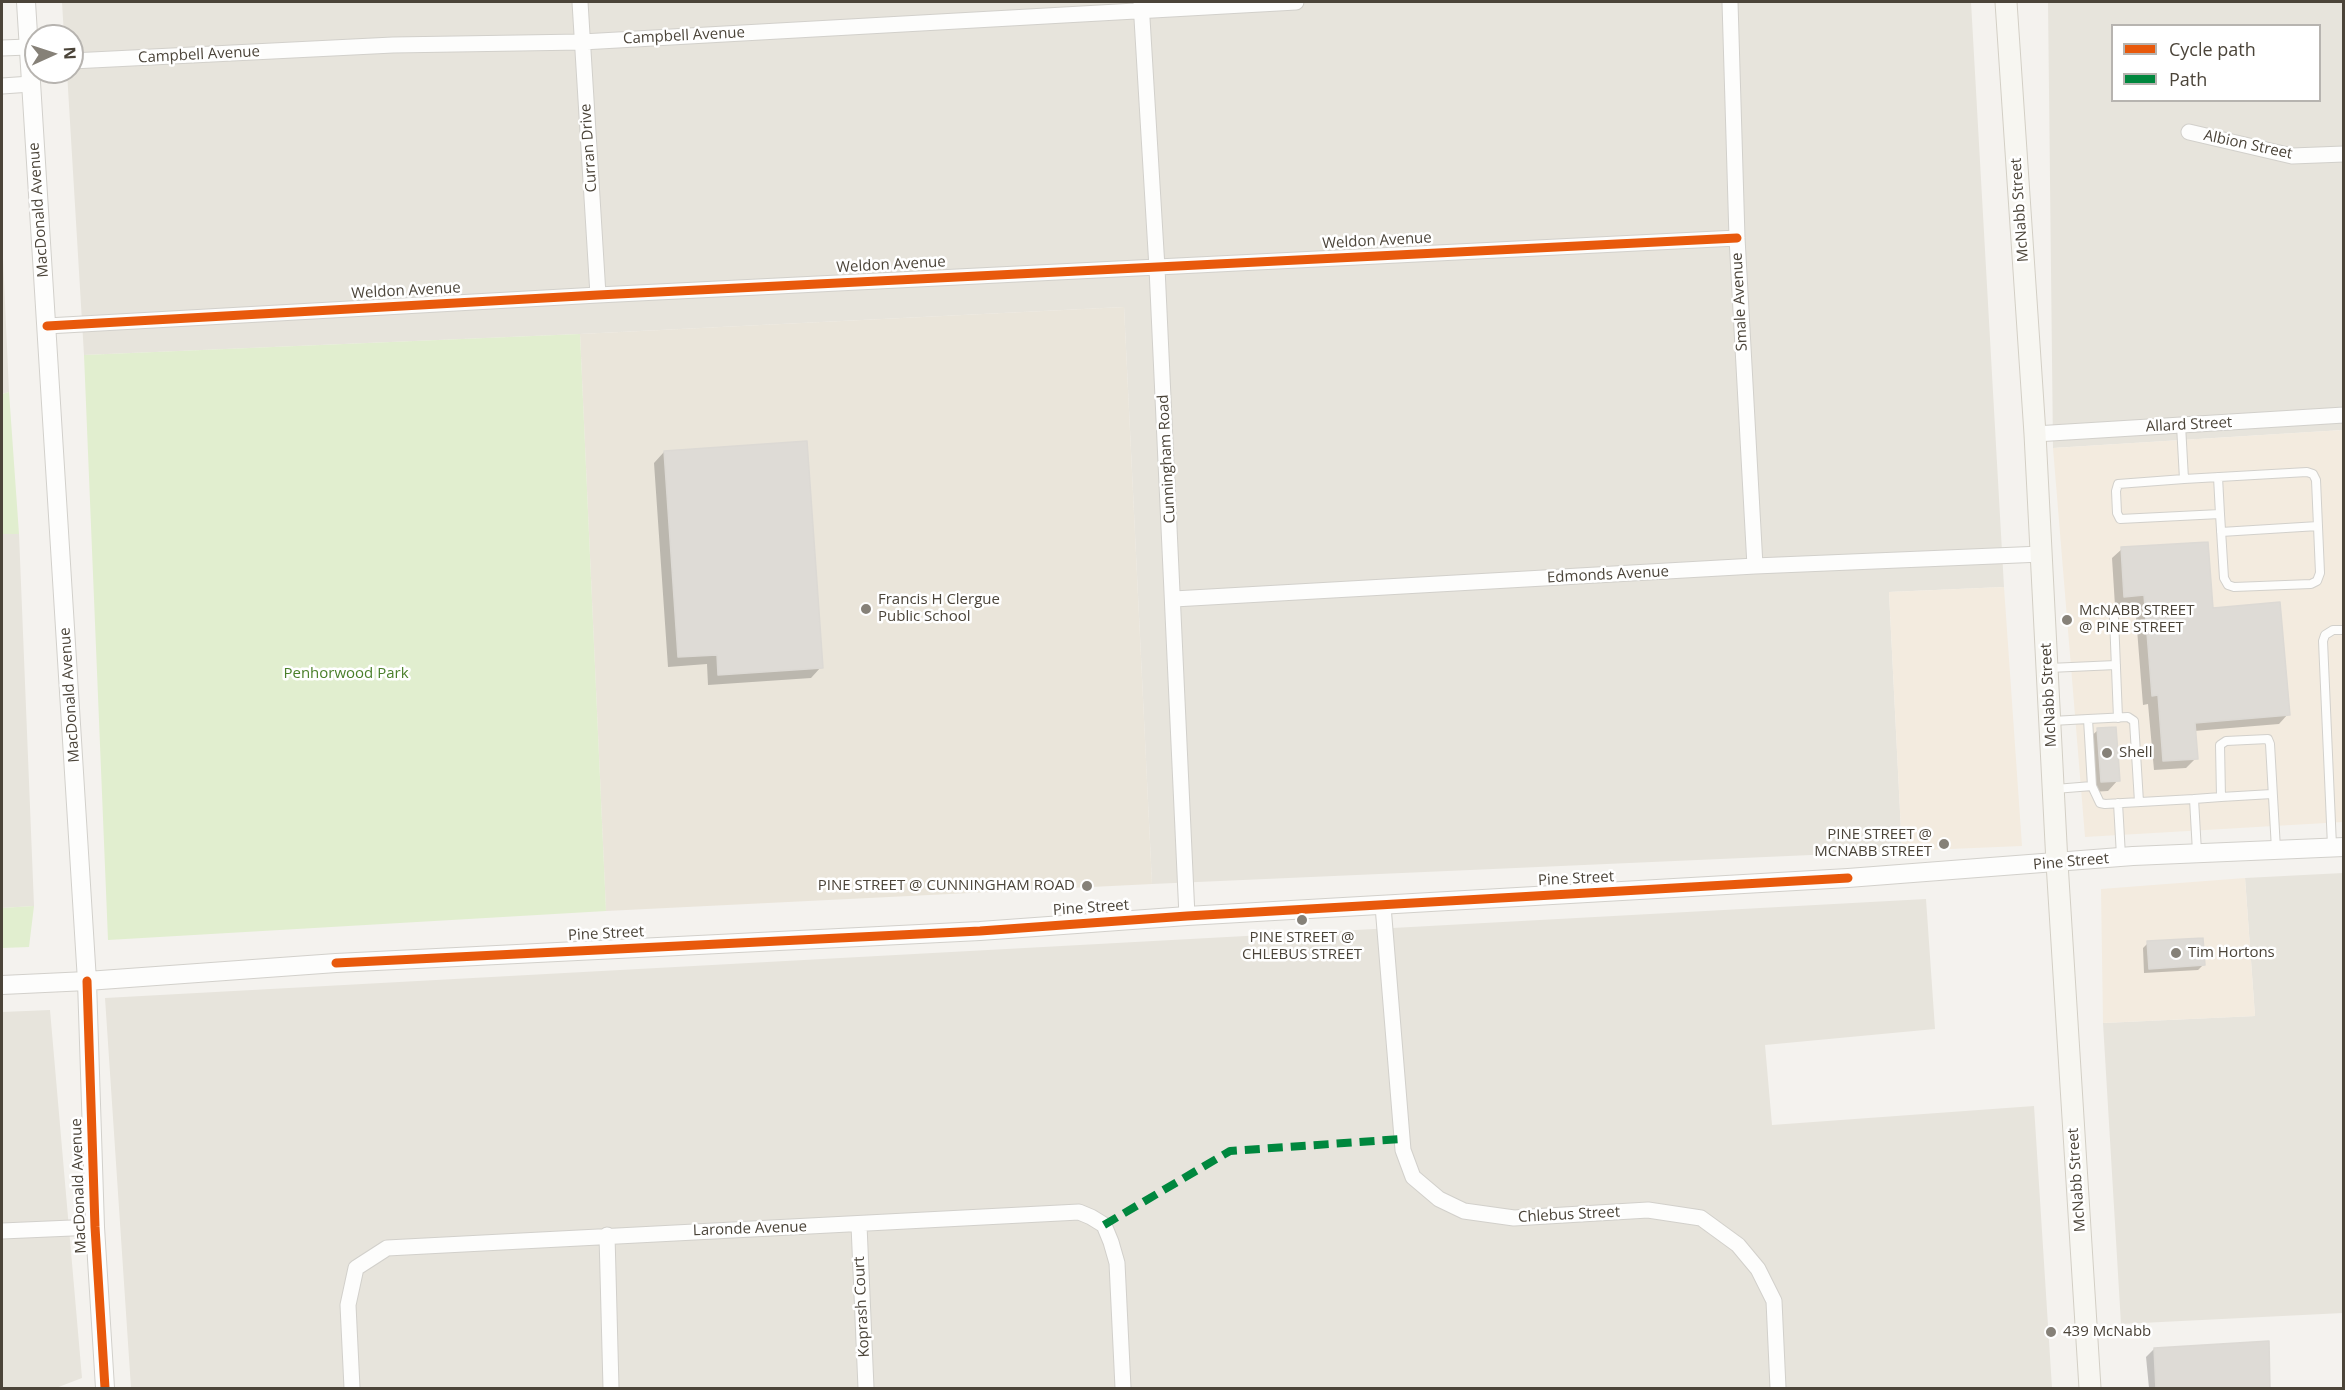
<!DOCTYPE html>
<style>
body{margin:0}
#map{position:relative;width:2345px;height:1390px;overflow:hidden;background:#f4f2ee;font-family:"Open Sans",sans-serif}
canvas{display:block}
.frame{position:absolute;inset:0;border:3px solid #4b4439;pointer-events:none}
.legend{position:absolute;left:2111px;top:24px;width:210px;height:78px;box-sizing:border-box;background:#fff;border:2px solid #b7b4b0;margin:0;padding:8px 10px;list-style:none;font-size:18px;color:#4b4439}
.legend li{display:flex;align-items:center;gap:12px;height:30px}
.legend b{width:30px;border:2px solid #b7b4b0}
.north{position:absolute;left:24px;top:24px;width:60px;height:60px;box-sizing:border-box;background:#fff;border:2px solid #b7b4b0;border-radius:50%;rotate:87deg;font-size:16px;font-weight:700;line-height:24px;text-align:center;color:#4b4439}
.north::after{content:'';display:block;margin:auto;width:21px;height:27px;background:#868178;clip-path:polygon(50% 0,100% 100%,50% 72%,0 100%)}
</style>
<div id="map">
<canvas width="2345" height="1390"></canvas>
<div class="frame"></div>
<ul class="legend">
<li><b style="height:8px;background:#e8590c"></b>Cycle path</li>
<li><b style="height:8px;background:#00873e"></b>Path</li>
</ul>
<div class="north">N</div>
</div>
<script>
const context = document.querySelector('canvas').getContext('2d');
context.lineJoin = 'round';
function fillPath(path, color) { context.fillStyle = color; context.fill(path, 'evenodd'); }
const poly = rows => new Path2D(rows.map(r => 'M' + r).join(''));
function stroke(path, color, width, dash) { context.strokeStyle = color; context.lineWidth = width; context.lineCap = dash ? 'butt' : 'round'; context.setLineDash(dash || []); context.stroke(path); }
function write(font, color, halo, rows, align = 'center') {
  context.font = font + ' "Open Sans",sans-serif'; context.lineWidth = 5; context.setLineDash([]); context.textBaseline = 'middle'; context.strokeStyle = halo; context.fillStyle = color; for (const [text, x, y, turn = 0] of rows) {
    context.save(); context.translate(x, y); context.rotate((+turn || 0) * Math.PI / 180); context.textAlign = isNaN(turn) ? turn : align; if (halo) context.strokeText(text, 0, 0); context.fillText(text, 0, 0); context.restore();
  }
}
const residential = poly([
 [62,2,1971,2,2004,587,1889,592,1902,851,1152,884,1124,307,580,334,84,355,67,72,72,72,72,36,64,36],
 [2048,2,2343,2,2343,430,2053,448],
 [2112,26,2320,26,2320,100,2112,100],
 [2,236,9,392,2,394],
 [2,534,19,534,34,906,2,908],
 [2343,873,2343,1313,2121,1324,2103,1023,2255,1016,2245,878],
 [1926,899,1935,1029,1765,1045,1772,1125,2034,1106,2052,1388,131,1388,105,998],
 [50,1010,82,1378,56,1388,2,1388,2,1012]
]);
const commercial = poly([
 [2343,430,2343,822,2085,837,2053,448],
 [2004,587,2022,846,1902,851,1889,592],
 [2245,878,2255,1016,2103,1023,2101,889]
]);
const education = poly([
 [1124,307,1152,884,606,911,580,334]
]);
const green = poly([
 [580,334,606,911,108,940,84,355],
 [9,392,19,534,2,534,2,394],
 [34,906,29,947,2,948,2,908]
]);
const shadow = poly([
 [664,452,821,667,811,678,708,685,707,664,668,667,654,463],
 [2122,549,2211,609,2288,714,2279,724,2194,731,2196,758,2186,768,2154,770,2148,704,2143,705,2135,604,2115,606,2112,558],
 [2098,730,2118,780,2108,791,2091,792,2087,740],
 [2148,943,2203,965,2198,970,2144,973,2143,948],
 [2154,1349,2269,1388,2149,1388,2146,1357]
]);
const building = poly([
 [807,441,823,668,718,675,717,655,678,657,664,451,807,441],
 [2208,542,2213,608,2280,602,2290,715,2195,723,2198,759,2163,761,2158,695,2152,696,2144,595,2124,597,2121,547,2208,542],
 [2116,727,2120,781,2101,782,2097,728,2116,727],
 [2203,938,2205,965,2149,969,2147,941,2203,938],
 [2269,1341,2270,1389,2156,1389,2154,1348,2269,1341]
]);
const service = poly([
 [2181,425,2184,479,2118,484,2116,491,2117,513,2120,519,2220,514,2224,578,2228,585,2234,587,2311,584,2317,581,2320,573,2316,480,2313,474,2307,472,2184,479],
 [2218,477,2220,514],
 [2221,532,2318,526],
 [2114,618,2118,718],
 [2049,668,2116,665],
 [2088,719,2128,717,2134,721,2139,802],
 [2052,721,2088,719,2092,786,2100,803,2105,804,2194,799,2197,852],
 [2055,789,2092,786],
 [2272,794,2221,797,2220,745,2226,741,2268,739,2270,744,2276,849],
 [2194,799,2221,797],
 [2118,803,2121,856],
 [2332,846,2323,641,2325,635,2333,630,2344,630]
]);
const minor = poly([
 [580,2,598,295],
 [1141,2,1157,268,1187,916],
 [1730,2,1737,238,1755,566],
 [2,48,28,47],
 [72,61,393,45,582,42,1296,2],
 [2,86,31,84],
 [2189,132,2292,156,2344,154],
 [47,326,598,295,1737,238],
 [2035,434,2344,415],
 [1174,599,1755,566,2042,554],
 [1383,906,1403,1150,1413,1177,1439,1199,1464,1211,1514,1218,1648,1210,1701,1218,1738,1245,1758,1269,1774,1301,1778,1388],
 [859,1225,866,1388],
 [2,1231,95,1227],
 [607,1235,611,1388],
 [352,1388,348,1305,356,1268,387,1248,1079,1212,1091,1217,1104,1225,1111,1242,1117,1263,1123,1388]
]);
const tertiary = poly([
 [26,2,87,981,95,1227,105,1388],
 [2,985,87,981,336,963,980,931,1187,916,1848,878,2133,856,2344,847]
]);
const secondary = poly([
 [2006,2,2035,434,2057,863,2090,1388]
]);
const quiet = poly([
 [1104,1225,1230,1151,1402,1139]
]);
const cycleway = poly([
 [47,326,598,295,1737,238],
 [336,963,980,931,1187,916,1848,878],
 [87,981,95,1227,105,1388]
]);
const markers = [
 [866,609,6,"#868178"],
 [2067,620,6,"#868178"],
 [2107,753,6,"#868178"],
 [1944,844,6,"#868178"],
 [1087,886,6,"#868178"],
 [1302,920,6,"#868178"],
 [2176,953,6,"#868178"],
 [2051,1332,6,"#868178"]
];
const streetNames = [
 ["Campbell Avenue",684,36,-3],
 ["Campbell Avenue",199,55,-3],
 ["Albion Street",2248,145,12],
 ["Curran Drive",589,148,-94],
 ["MacDonald Avenue",39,210,-94],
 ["McNabb Street",2020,210,-94],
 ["Weldon Avenue",1377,241,-3],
 ["Weldon Avenue",891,265,-3],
 ["Weldon Avenue",406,291,-3],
 ["Smale Avenue",1740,302,-93],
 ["Allard Street",2189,425,-3],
 ["Cunningham Road",1167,459,-93],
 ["Edmonds Avenue",1608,575,-3],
 ["MacDonald Avenue",70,695,-94],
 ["McNabb Street",2049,695,-93],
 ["Pine Street",2071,862,-5],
 ["Pine Street",1576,879,-3],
 ["Pine Street",1091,908,-4],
 ["Pine Street",606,934,-3],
 ["McNabb Street",2077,1180,-94],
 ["MacDonald Avenue",79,1186,-92],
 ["Chlebus Street",1569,1215,-3],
 ["Laronde Avenue",750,1229,-2],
 ["Koprash Court",862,1307,-93]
];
const poiNames = [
 ["Francis H Clergue",878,600],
 ["Public School",878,617],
 ["McNABB STREET",2079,611],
 ["@ PINE STREET",2079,628],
 ["Shell",2119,753],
 ["PINE STREET @",1932,835,"right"],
 ["MCNABB STREET",1932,852,"right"],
 ["PINE STREET @ CUNNINGHAM ROAD",1075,886,"right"],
 ["PINE STREET @",1302,938,"center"],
 ["CHLEBUS STREET",1302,955,"center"],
 ["Tim Hortons",2188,953],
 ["439 McNabb",2063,1332]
];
const parkNames = [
 ["Penhorwood Park",346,674]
];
fillPath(residential, '#e7e4dc');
fillPath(commercial, '#f3ebdf');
fillPath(education, '#eae5da');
fillPath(green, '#e1eecf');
fillPath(shadow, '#0003');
fillPath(building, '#dedbd6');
stroke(building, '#dcd9d4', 1.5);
stroke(service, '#d2d0cb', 10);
stroke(minor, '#d2d0cb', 17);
stroke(tertiary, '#d2d0cb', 20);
stroke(secondary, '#d3cfc5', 23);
stroke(service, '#fdfdfc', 8);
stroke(minor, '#fdfdfc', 15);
stroke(tertiary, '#fdfdfc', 18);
stroke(secondary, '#f7f6f1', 21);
stroke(quiet, '#00873e', 8, [15, 8]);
stroke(cycleway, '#e8590c', 9);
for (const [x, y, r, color] of markers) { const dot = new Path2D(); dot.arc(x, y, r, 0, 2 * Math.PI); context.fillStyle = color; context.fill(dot); stroke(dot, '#fff', 2); }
write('15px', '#4b4439', '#fff', streetNames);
write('15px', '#4b4439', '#fff', poiNames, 'left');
write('15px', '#4a7f2a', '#fff', parkNames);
</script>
